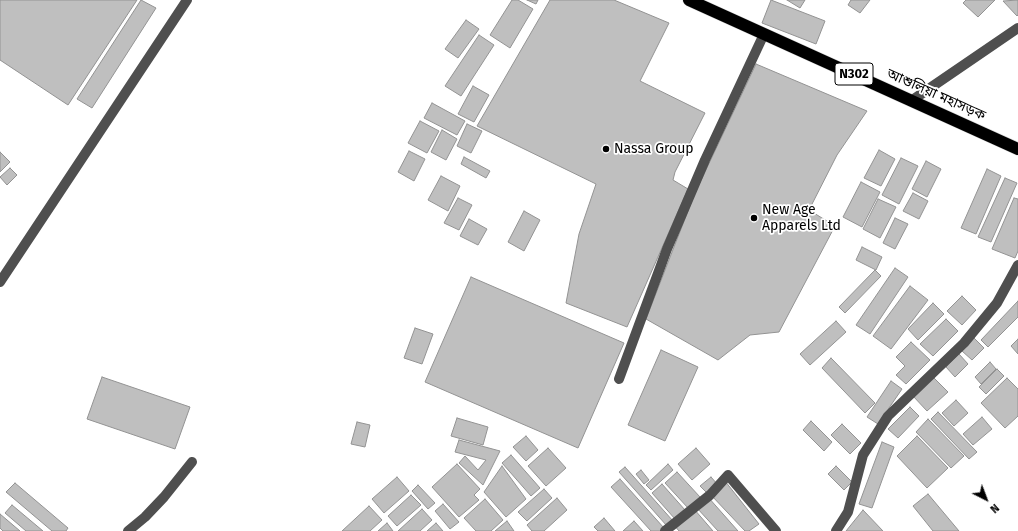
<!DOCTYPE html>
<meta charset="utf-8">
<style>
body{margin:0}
#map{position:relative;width:1018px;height:531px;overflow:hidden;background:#fff;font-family:"Fira Sans",sans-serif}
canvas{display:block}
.north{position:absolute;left:966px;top:479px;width:40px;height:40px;-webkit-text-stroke:3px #fff;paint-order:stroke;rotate:138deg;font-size:11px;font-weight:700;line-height:16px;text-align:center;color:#000}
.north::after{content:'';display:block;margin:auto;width:14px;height:18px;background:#000;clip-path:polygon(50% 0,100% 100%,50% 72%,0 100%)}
</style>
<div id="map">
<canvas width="1018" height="531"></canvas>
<div class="north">N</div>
</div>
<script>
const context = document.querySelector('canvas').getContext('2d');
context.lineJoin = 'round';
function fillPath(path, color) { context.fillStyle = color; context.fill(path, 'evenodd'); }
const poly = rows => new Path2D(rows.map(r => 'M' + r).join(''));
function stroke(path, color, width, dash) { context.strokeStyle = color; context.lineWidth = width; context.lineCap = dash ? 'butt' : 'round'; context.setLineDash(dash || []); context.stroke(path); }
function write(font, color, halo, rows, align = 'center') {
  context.font = font + ' "Fira Sans","Noto Sans Bengali",sans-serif'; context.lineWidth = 3.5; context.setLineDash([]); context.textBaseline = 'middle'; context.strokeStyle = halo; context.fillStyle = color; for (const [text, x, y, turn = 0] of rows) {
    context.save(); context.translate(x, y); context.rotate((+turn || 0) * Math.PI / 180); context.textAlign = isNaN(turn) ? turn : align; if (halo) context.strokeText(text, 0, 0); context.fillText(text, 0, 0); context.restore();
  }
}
const building = poly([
 [0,0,137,0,68,105,0,60,0,0],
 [141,0,156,8,92,108,77,99,141,0],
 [512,0,518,0,533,9,510,48,490,35,512,0],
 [527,0,538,0,536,4,527,0],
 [550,0,614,0,669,23,640,81,705,113,675,172,673,180,688,189,627,327,566,303,579,234,596,184,477,126,550,0],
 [771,0,825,21,816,44,762,23,771,0],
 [787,0,805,0,800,8,787,0],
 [851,0,870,0,860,13,848,5,851,0],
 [966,0,995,0,978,17,963,3,966,0],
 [1018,0,1018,15,1017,16,1003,1,1018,0],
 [466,20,479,29,458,58,445,49,466,20],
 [479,35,494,45,461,96,445,86,479,35],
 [756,64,867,111,837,155,809,210,835,226,779,332,750,335,718,360,646,319,695,193,756,64],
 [473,86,489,95,474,122,458,114,473,86],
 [432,103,465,121,457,135,424,118,432,103],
 [420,121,439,131,427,153,408,143,420,121],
 [467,124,482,131,471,153,457,146,467,124],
 [442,130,457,139,446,160,431,152,442,130],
 [879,150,895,159,881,186,864,178,879,150],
 [409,151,425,159,414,181,398,172,409,151],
 [0,152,10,162,0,172,0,152],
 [464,157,490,171,486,178,461,164,464,157],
 [901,158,918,166,899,204,882,195,901,158],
 [926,161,941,169,927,197,912,189,926,161],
 [10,168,17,175,7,185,0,177,10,168],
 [987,169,1001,176,976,234,961,228,987,169],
 [441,176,460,186,448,211,428,200,441,176],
 [1005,178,1017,183,991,242,978,237,1005,178],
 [861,182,880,192,862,227,843,217,861,182],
 [913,193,928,201,919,219,903,211,913,193],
 [458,198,472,205,459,230,444,223,458,198],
 [1014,198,1018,199,1018,251,1015,258,992,249,1014,198],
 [878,199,896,207,880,238,863,229,878,199],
 [524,211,540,220,524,251,508,242,524,211],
 [895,218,908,224,895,249,883,243,895,218],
 [469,219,487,229,478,245,460,236,469,219],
 [862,247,882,257,876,270,856,260,862,247],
 [895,268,908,277,870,334,856,325,895,268],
 [875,270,881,276,845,313,839,307,875,270],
 [471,277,624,343,578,448,425,382,471,277],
 [910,286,928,300,891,349,873,336,910,286],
 [962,296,976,310,962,325,947,311,962,296],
 [1018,301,1018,317,988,347,981,340,1018,301],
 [933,303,944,314,918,340,908,329,933,303],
 [946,319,958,331,933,356,920,344,946,319],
 [836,321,846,332,810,365,800,354,836,321],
 [415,328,433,334,422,364,404,358,415,328],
 [974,338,984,348,972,360,962,351,974,338],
 [1018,339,1018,354,1011,346,1018,339],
 [911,342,930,360,906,384,896,375,905,366,896,357,911,342],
 [661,350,698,367,665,441,628,425,661,350],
 [959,354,968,364,955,377,946,367,959,354],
 [831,358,875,403,865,413,822,368,831,358],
 [990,362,996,369,981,384,975,377,990,362],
 [997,369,1004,376,986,394,979,387,997,369],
 [102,377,190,407,175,449,87,419,102,377],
 [933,377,948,392,927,411,913,396,933,377],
 [1007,378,1018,389,1018,416,1005,428,981,403,1007,378],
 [891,381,902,389,878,424,867,417,891,381],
 [956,400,968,413,954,426,942,413,956,400],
 [910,407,919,416,898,438,888,429,910,407],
 [938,412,977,452,969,459,931,419,938,412],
 [982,417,992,429,973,445,963,434,982,417],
 [457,418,488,427,483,445,451,436,457,418],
 [928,419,964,456,951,468,916,432,928,419],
 [811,421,832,442,824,451,803,430,811,421],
 [357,422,370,425,365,447,351,444,357,422],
 [842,424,861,443,850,454,831,435,842,424],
 [526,436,538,450,526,461,513,447,526,436],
 [917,436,948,468,927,488,897,456,917,436],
 [459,440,500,451,483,485,459,463,465,456,478,470,486,460,455,452,459,440],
 [882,442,894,447,872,508,859,504,882,442],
 [548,448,566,468,546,486,528,466,548,448],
 [696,448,710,464,692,480,678,464,696,448],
 [511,455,540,488,531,496,502,463,511,455],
 [457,464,480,489,474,495,479,500,459,517,432,487,457,464],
 [668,464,673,470,651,490,646,485,668,464],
 [502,466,526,499,506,517,484,492,502,466],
 [836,466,852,482,844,490,828,474,836,466],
 [625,467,673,521,667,526,619,472,625,467],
 [641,470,649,480,644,484,636,474,641,470],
 [677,472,700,497,688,508,665,483,677,472],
 [397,477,409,491,384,513,372,499,397,477],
 [711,477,718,485,708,494,700,486,711,477],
 [620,479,664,528,661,531,651,531,611,487,620,479],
 [725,481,759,524,749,531,745,531,711,495,725,481],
 [15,483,68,528,66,531,52,531,6,492,15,483],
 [662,484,685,510,675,519,652,493,662,484],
 [418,485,435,503,428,509,412,491,418,485],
 [544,489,552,498,527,521,518,512,544,489],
 [928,494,959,531,933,531,913,506,928,494],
 [411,495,421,505,397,526,388,516,411,495],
 [708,497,738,531,718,531,697,508,708,497],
 [557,498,567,510,544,531,532,531,527,525,557,498],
 [485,499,503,520,491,531,476,531,464,518,485,499],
 [443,504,459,522,450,529,435,511,443,504],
 [12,505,43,531,26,531,5,513,12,505],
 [369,506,382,520,370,531,342,531,369,506],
 [422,509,432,520,420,531,398,531,422,509],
 [694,509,713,531,679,531,674,525,694,509],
 [863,510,883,531,846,531,863,510],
 [0,514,20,531,3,531,0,528,0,514],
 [604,518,615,531,598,531,594,527,604,518],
 [507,521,514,531,495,531,507,521],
 [634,521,643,531,623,531,634,521],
 [387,523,393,531,378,531,387,523],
 [436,523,443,531,427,531,436,523]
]);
const minor = poly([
 [911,101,1018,28],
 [0,282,187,0],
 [619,379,667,249,705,160,764,34],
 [128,531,145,517,164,497,192,462],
 [665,531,710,495,728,475,776,531],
 [836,531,848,512,863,455,888,416,964,343,997,303,1018,265]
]);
const highway = poly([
 [689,0,1018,149]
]);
const markers = [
 [606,149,4,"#000"],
 [754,218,4,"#000"]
];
const shields = [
 [854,74,38]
];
const shieldNames = [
 ["N302",854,74]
];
const streetNames = [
 ["আশুলিয়া মহাসড়ক",936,95,24]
];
const poiNames = [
 ["Nassa Group",614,149],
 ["New Age",762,210],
 ["Apparels Ltd",762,226]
];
fillPath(building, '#bfbfbf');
stroke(building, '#939393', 1);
stroke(highway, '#dbdbdb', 13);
stroke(minor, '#4f4f4f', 10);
stroke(highway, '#000', 12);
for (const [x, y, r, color] of markers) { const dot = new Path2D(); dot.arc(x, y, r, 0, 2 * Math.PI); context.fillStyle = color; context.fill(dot); stroke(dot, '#fff', 1.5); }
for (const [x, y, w] of shields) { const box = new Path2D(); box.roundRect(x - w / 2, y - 11, w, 22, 3); context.fillStyle = '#fff'; context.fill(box); stroke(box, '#000', 1); }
write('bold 13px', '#000', null, shieldNames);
write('14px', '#000', '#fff', streetNames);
write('14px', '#000', '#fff', poiNames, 'left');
</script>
